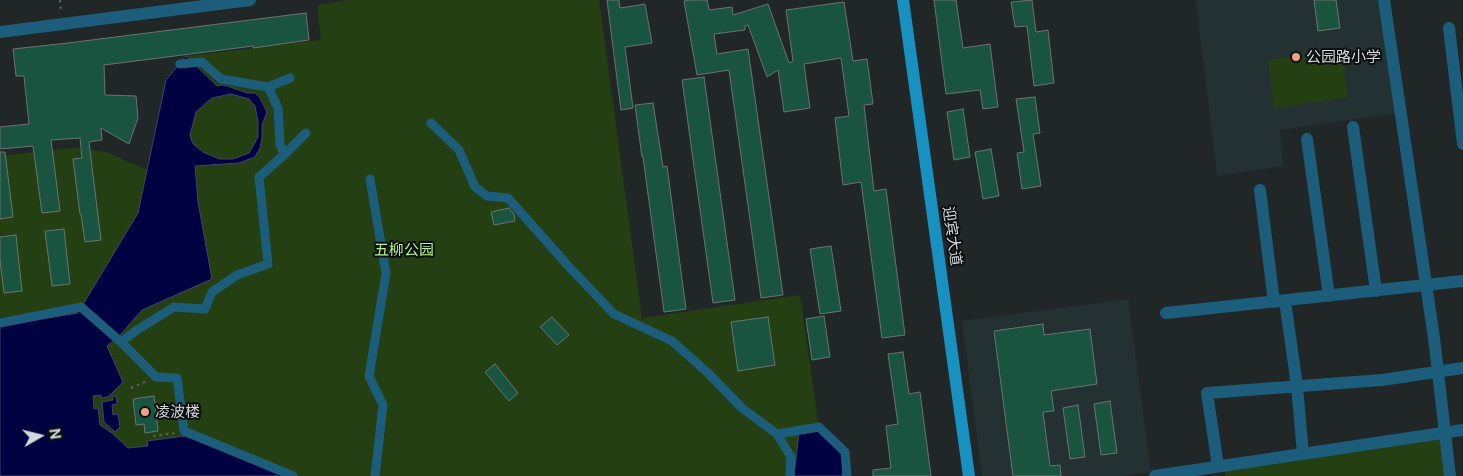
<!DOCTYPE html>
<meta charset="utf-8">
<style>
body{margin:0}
#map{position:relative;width:1463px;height:476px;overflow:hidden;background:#212727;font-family:"Public Sans",sans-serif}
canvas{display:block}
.north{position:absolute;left:15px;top:411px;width:50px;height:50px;-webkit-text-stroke:4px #0c0f0f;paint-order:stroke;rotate:82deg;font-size:14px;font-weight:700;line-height:20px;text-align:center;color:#d4d8d8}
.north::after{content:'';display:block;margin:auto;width:18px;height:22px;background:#d4d8d8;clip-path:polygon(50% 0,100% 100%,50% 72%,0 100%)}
</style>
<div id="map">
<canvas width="1463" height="476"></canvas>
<div class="north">N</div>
</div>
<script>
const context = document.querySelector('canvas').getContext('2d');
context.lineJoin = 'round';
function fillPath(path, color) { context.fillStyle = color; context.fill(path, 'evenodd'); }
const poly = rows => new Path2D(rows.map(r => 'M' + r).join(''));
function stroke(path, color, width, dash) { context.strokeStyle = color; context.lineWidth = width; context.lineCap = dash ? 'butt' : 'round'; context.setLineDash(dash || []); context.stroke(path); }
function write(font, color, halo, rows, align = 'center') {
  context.font = font + ' "Public Sans","Noto Sans SC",sans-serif'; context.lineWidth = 4; context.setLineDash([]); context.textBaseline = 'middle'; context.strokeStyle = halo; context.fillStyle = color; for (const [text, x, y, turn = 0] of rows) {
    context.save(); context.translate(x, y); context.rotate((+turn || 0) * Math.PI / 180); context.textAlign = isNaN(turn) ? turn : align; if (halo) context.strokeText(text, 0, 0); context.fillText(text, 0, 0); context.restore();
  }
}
const built = poly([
 [1196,0,1381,0,1398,113,1280,130,1283,166,1217,176],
 [1128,299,1151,472,1123,476,982,476,962,321]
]);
const green = poly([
 [350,0,599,0,642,318,800,295,819,427,847,476,0,476,0,326,78,313,81,308,0,323,0,156,74,148,106,152,147,170,166,80,186,56,321,40,317,5],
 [1341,50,1348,97,1274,108,1268,60],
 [1440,438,1445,476,1225,476,1225,471]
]);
const water = poly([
 [186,56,217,86,224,85,247,93,255,93,260,98,267,112,262,125,262,138,260,148,255,157,239,163,195,166,198,202,212,279,142,310,121,334,107,346,123,382,108,397,101,398,101,395,93,396,94,409,98,408,100,425,113,434,128,448,148,446,147,441,185,436,290,476,0,476,0,326,78,313,138,213,166,80,186,56],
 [231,94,249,99,255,106,258,122,258,137,249,153,233,159,219,159,203,152,193,144,190,135,196,112,212,98,231,94],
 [116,396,117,404,112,405,113,415,118,414,120,427,115,432,104,422,102,402,113,400,113,397,116,396],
 [819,427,845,452,842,476,794,476,799,433,819,427]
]);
const building = poly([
 [607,0,619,0,620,8,645,4,652,43,625,47,633,108,621,110,607,0],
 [689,0,707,0,709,10,732,7,733,15,768,4,789,63,793,61,786,10,844,2,853,61,867,59,873,104,864,105,874,191,886,189,905,335,882,338,861,182,843,185,835,118,849,116,841,58,804,64,810,108,784,112,778,70,767,77,748,25,745,26,745,30,714,34,717,54,748,49,783,295,761,298,729,70,697,75,684,1,689,0],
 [934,0,956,0,963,48,990,44,998,107,983,109,980,90,946,94,934,0],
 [1032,0,1036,32,1048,30,1054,83,1034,86,1027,26,1015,27,1011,2,1032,0],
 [1314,0,1336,0,1340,28,1318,31,1314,0],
 [306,13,309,40,253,48,253,46,104,65,105,95,136,96,138,118,129,144,101,128,102,140,89,142,101,240,85,242,81,214,80,214,73,159,82,158,80,138,51,140,60,211,42,213,33,146,0,149,0,127,29,124,24,76,16,76,13,49,68,43,306,13],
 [704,77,735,300,713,303,682,80,704,77],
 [1035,97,1040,133,1033,134,1041,186,1022,189,1017,153,1024,152,1016,99,1035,97],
 [653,103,663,167,667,166,686,309,664,312,643,157,642,157,635,105,653,103],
 [963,109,970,157,954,160,947,112,963,109],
 [991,149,999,196,983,199,975,152,991,149],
 [0,152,5,152,13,217,0,219,0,152],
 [509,208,514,214,515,221,494,225,491,212,509,208],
 [64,229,70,284,52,286,45,231,64,229],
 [16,235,22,291,4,293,0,260,0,237,16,235],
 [831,246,841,311,820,314,810,249,831,246],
 [824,316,830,357,812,360,806,319,824,316],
 [552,317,569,335,557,345,540,327,552,317],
 [768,317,775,365,738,371,731,322,768,317],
 [1043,324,1044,335,1090,329,1097,384,1051,391,1054,411,1043,412,1050,466,1060,465,1061,476,1013,476,994,331,1043,324],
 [903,352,909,394,920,392,931,476,873,476,873,470,891,468,886,426,898,424,888,354,903,352],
 [495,364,518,393,509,401,485,372,495,364],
 [154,396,158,431,145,433,144,424,136,425,133,399,154,396],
 [1110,401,1117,453,1101,455,1094,404,1110,401],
 [1078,405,1085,457,1070,459,1063,408,1078,405]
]);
const path = poly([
 [60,0,61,13],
 [131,388,147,381],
 [153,436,174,433]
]);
const pedestrian = poly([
 [180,64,202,62,221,79,268,87],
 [290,78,268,87,278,108,280,144,284,155,306,133],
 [431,123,459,150,475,187,487,196,508,198,571,269,614,314,672,341,708,373,742,408,777,434,819,427,845,452,847,476],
 [370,179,386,273,369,376,383,405,375,476],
 [0,323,81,307,121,342,156,377,177,378,184,431,293,476],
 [121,342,137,330,174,307,205,309,212,292,237,275,268,264,259,177,284,155],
 [777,434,791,457,790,476]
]);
const minor = poly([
 [1384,0,1434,338,1450,476],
 [1449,28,1463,144],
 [1353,127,1376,291],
 [1307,139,1329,296],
 [1260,190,1274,302],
 [1285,301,1297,386,1303,454],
 [1166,313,1463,281],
 [1218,466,1207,393,1382,380,1463,368]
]);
const tertiary = poly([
 [0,32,250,0],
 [1155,476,1463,430]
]);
const primary = poly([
 [903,0,969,476]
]);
const markers = [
 [1296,57,5,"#f39f83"],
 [145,412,5,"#f39f83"]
];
const poiNames = [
 ["公园路小学",1306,57],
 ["凌波楼",155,412]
];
const streetNames = [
 ["迎宾大道",952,236,82]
];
const parkNames = [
 ["五柳公园",404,250]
];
fillPath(built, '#233132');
fillPath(green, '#244012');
fillPath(water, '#000140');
stroke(water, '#40426e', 1);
fillPath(building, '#195441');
stroke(building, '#6c7370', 1);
stroke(path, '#5c6161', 2, [2.5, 4]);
stroke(pedestrian, '#1b5d7a', 9);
stroke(minor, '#1b5d7a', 12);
stroke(tertiary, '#1b5d7a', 12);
stroke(primary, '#1891c0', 12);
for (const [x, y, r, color] of markers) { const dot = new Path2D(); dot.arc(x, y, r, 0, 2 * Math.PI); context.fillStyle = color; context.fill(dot); stroke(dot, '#0c0f0f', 2); }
write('15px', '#d4d8d8', '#0c0f0f', poiNames, 'left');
write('15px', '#d4d8d8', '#0c0f0f', streetNames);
write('15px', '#b1f28d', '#0c0f0f', parkNames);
</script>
